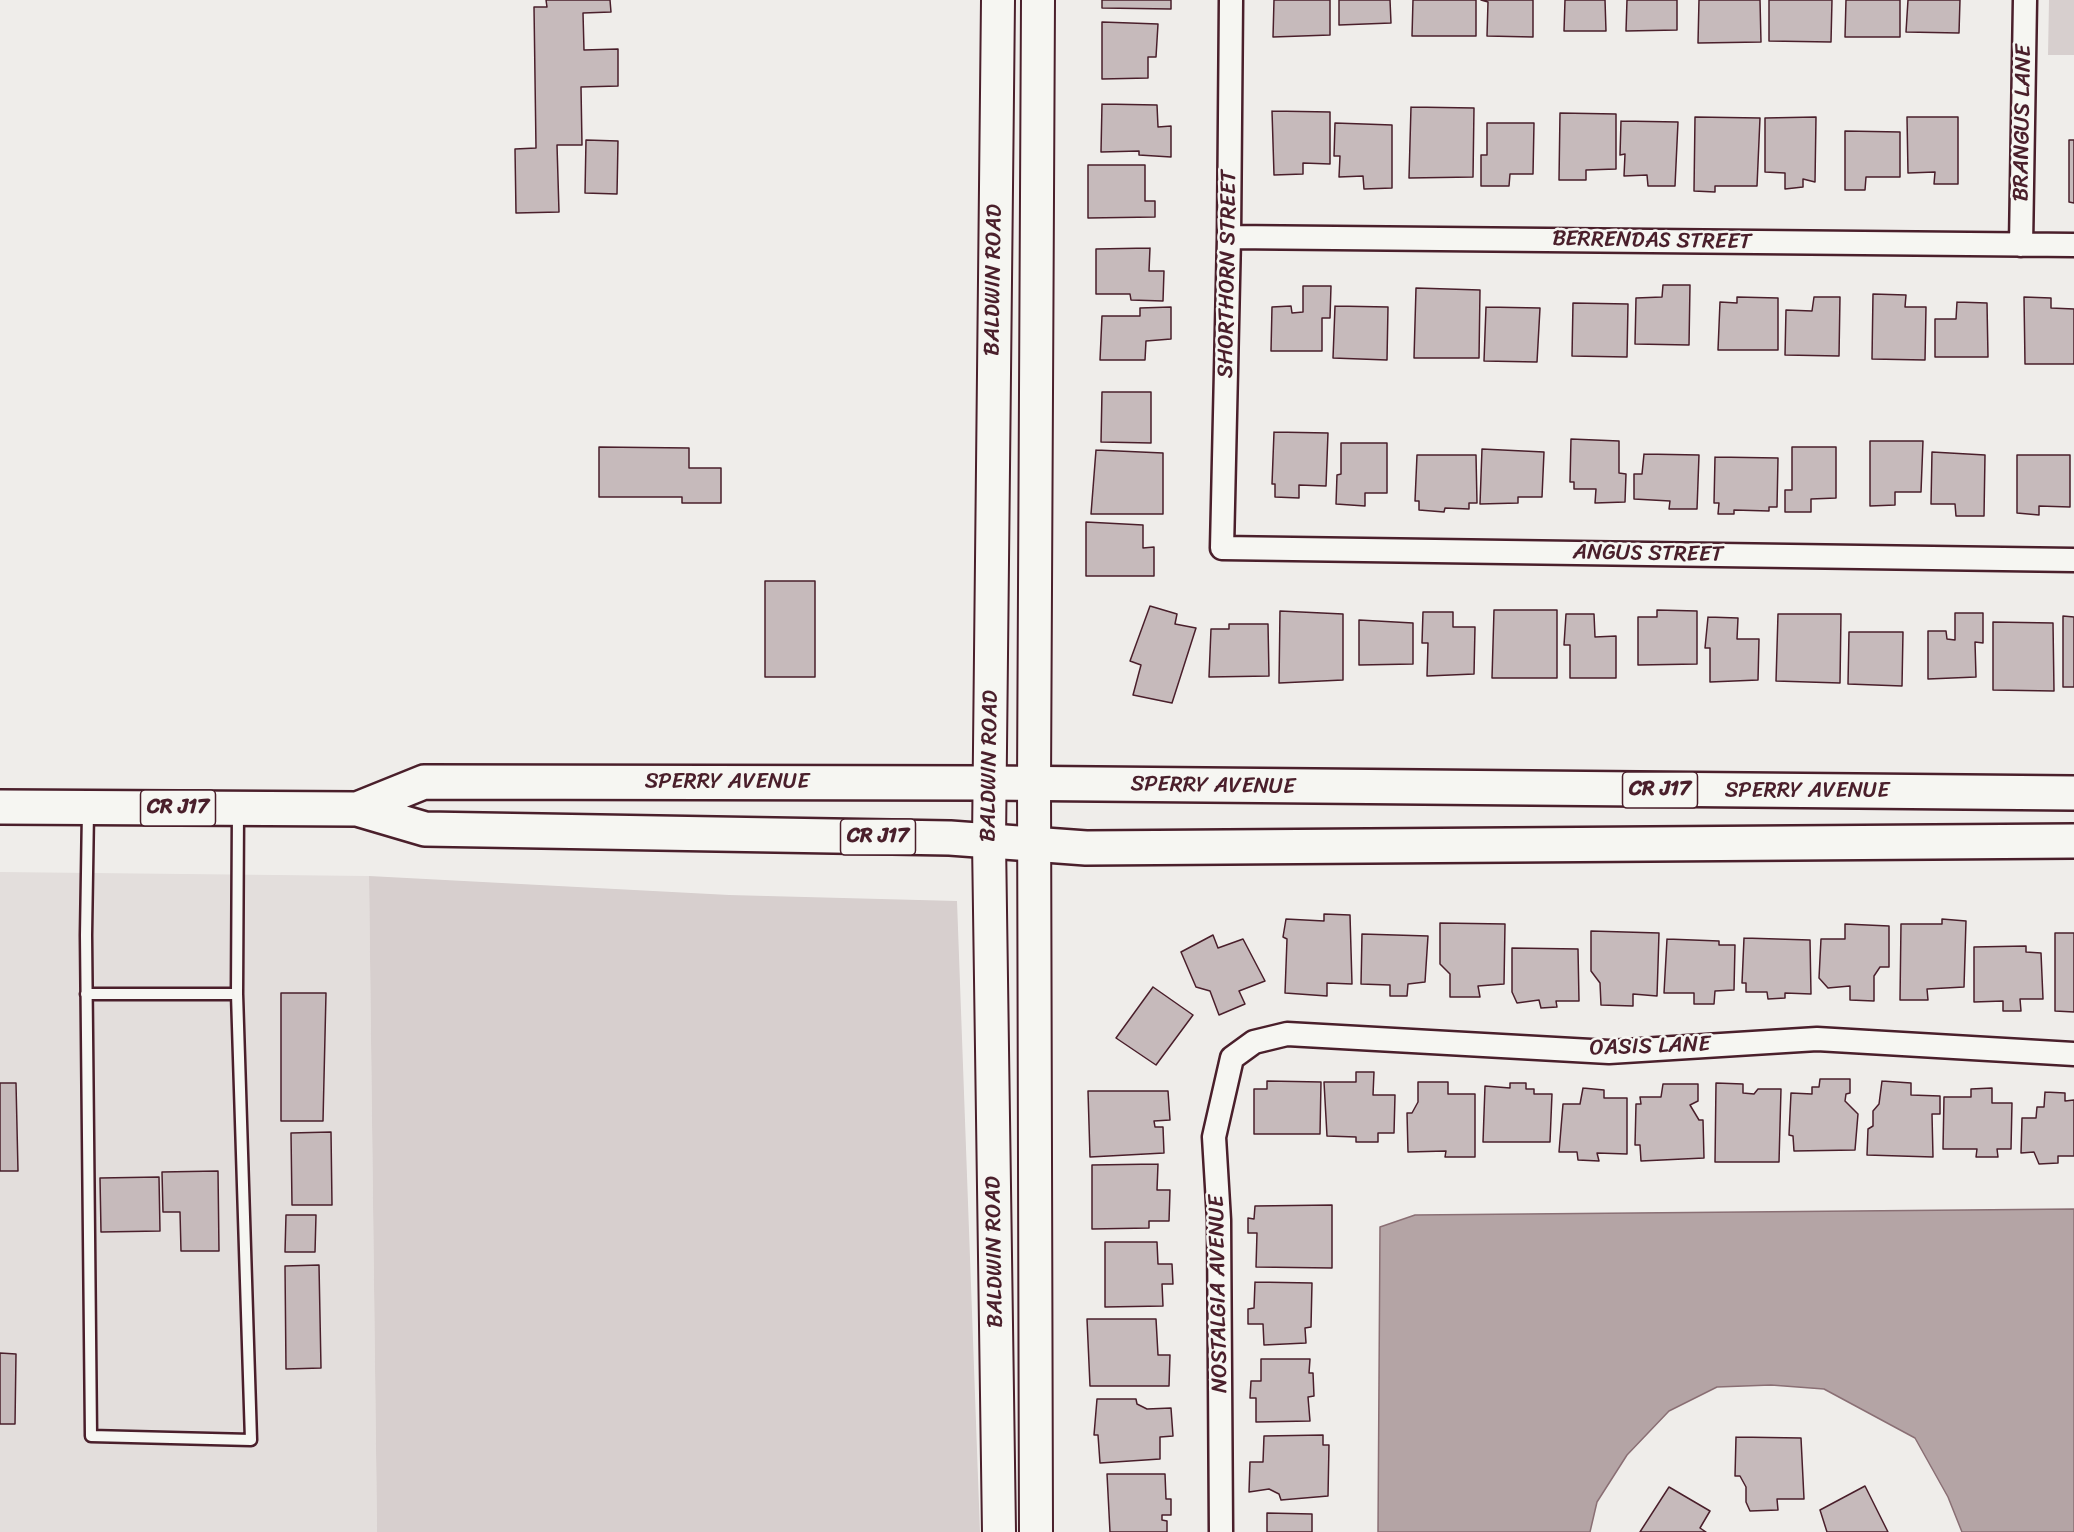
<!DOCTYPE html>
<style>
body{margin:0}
canvas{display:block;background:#efedea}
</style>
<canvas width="2074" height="1532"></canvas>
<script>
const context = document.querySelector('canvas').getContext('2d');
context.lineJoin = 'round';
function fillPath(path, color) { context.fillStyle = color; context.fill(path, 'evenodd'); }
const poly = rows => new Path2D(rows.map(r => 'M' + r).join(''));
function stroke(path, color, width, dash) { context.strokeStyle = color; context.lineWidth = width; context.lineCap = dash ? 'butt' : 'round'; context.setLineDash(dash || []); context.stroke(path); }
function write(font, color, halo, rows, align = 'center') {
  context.font = font + ' Sriracha,sans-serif'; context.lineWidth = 5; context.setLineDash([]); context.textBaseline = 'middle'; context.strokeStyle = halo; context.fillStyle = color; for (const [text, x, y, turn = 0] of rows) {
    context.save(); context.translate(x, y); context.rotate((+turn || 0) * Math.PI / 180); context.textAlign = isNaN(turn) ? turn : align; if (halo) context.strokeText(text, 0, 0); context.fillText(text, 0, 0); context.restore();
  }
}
const built = poly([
 [0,872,369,876,377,1532,0,1532]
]);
const green = poly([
 [2049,0,2074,0,2074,55,2048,55],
 [369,876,729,895,957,901,980,1532,377,1532]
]);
const water = poly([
 [2074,1209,2074,1532,1962,1532,1948,1497,1915,1438,1824,1389,1771,1385,1717,1387,1669,1411,1627,1455,1597,1502,1590,1532,1378,1532,1380,1227,1415,1215,2074,1209]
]);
const building = poly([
 [546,0,610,0,611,12,583,13,584,50,618,49,618,86,581,87,582,145,557,145,559,212,516,213,515,149,536,148,534,7,547,7,546,0],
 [1102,0,1171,0,1171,9,1102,8,1102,0],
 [1274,0,1330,0,1330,35,1273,37,1274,0],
 [1339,0,1390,0,1391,23,1339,25,1339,0],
 [1413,0,1476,0,1476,36,1412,36,1413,0],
 [1481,0,1533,0,1533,37,1487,36,1488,2,1481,0],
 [1565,0,1605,0,1606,31,1564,31,1565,0],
 [1627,0,1677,0,1677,30,1626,31,1627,0],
 [1699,0,1760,0,1761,42,1698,43,1699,0],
 [1769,0,1832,0,1831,42,1769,41,1769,0],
 [1846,0,1900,0,1900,37,1845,37,1846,0],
 [1908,0,1960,0,1959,33,1906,32,1908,0],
 [1102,22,1158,24,1156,57,1148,57,1148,78,1102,79,1102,22],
 [1102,104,1157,105,1158,127,1171,126,1171,157,1139,155,1139,151,1101,152,1102,104],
 [1411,107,1474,108,1473,177,1409,178,1411,107],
 [1272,111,1330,112,1330,164,1303,163,1303,174,1274,175,1272,111],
 [1560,113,1616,114,1616,169,1586,170,1586,180,1559,180,1560,113],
 [1695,117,1760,118,1757,186,1715,186,1715,192,1694,191,1695,117],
 [1816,117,1815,182,1803,179,1803,187,1785,189,1785,173,1765,172,1765,118,1816,117],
 [1907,117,1958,117,1958,184,1934,184,1935,172,1908,173,1907,117],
 [1621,121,1678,122,1675,186,1648,186,1647,175,1624,176,1625,154,1620,155,1621,121],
 [1335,123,1392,125,1392,188,1364,189,1363,176,1339,177,1340,156,1334,156,1335,123],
 [1487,123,1534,123,1533,174,1510,174,1509,186,1481,186,1481,155,1487,155,1487,123],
 [1845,131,1900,132,1900,177,1866,177,1865,190,1845,190,1845,131],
 [586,140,618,141,617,194,585,193,586,140],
 [2069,140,2074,140,2074,203,2069,202,2069,140],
 [1088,165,1145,165,1145,201,1155,201,1155,217,1088,218,1088,165],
 [1150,248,1149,271,1164,271,1163,301,1131,300,1130,294,1096,294,1096,249,1150,248],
 [1663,285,1690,285,1689,345,1635,344,1636,298,1662,297,1663,285],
 [1303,286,1331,286,1330,318,1322,318,1322,351,1271,351,1272,307,1291,306,1292,313,1303,312,1303,286],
 [1416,288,1480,290,1479,358,1414,358,1416,288],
 [1873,294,1906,295,1905,307,1926,307,1925,360,1872,359,1873,294],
 [1737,297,1778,298,1778,350,1718,350,1720,302,1737,303,1737,297],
 [1814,297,1840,297,1839,356,1785,355,1786,310,1812,311,1814,297],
 [2024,297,2051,298,2051,308,2074,309,2074,364,2025,364,2024,297],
 [1957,302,1987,303,1988,357,1935,357,1935,319,1956,319,1957,302],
 [1573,303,1628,304,1627,357,1572,356,1573,303],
 [1335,306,1388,307,1387,360,1333,358,1335,306],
 [1171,307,1171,339,1146,341,1145,360,1100,360,1102,316,1140,316,1140,308,1171,307],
 [1486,307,1540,308,1537,362,1484,361,1486,307],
 [1102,392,1151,392,1151,443,1101,442,1102,392],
 [1274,432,1328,433,1326,486,1299,485,1299,498,1275,497,1275,484,1272,484,1274,432],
 [1571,439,1619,441,1619,473,1626,474,1625,502,1595,503,1596,489,1574,489,1574,482,1570,482,1571,439],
 [1870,441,1923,441,1921,492,1895,492,1895,505,1870,506,1870,441],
 [1341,443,1387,443,1387,493,1365,493,1365,506,1336,504,1337,475,1341,474,1341,443],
 [599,447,689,448,689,468,721,468,721,503,682,503,682,497,599,497,599,447],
 [1792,447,1836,447,1836,498,1811,499,1811,512,1785,512,1785,490,1792,490,1792,447],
 [1482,449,1544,452,1542,497,1518,497,1518,503,1480,504,1482,449],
 [1096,450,1163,453,1163,514,1091,514,1096,450],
 [1932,452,1985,455,1984,516,1956,516,1955,504,1931,504,1932,452],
 [1644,454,1699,455,1697,509,1669,509,1670,501,1634,499,1634,474,1642,474,1644,454],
 [1417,455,1476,455,1477,503,1469,503,1469,509,1445,508,1444,512,1419,510,1419,501,1415,501,1417,455],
 [2017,455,2070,455,2070,507,2039,506,2039,515,2017,513,2017,455],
 [1715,457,1778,458,1777,507,1769,507,1769,511,1734,510,1734,514,1718,514,1719,503,1714,503,1715,457],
 [1086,522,1143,525,1143,548,1154,547,1154,576,1086,576,1086,522],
 [765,581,815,581,815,677,765,677,765,581],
 [1150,606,1177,614,1175,624,1196,628,1172,703,1133,695,1141,665,1130,661,1150,606],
 [1494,610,1557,610,1557,678,1492,678,1494,610],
 [1657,610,1697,611,1697,664,1638,665,1638,617,1657,617,1657,610],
 [1280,611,1343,614,1343,680,1279,683,1280,611],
 [1423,612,1453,612,1453,627,1475,627,1474,674,1427,676,1428,643,1422,643,1423,612],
 [1955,613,1983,613,1983,643,1975,642,1976,677,1928,679,1928,631,1946,631,1947,639,1955,640,1955,613],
 [1566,614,1594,614,1595,637,1616,636,1616,678,1570,678,1570,645,1564,645,1566,614],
 [1778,614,1841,614,1840,683,1776,681,1778,614],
 [2063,616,2074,617,2074,687,2063,687,2063,616],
 [1708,617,1738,618,1737,639,1759,639,1758,680,1710,682,1710,648,1705,648,1708,617],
 [1359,620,1413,623,1413,664,1359,665,1359,620],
 [1993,622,2053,623,2054,691,1993,690,1993,622],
 [1229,624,1268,624,1269,676,1209,677,1211,629,1229,629,1229,624],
 [1849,632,1903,632,1902,686,1848,684,1849,632],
 [1324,914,1350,915,1352,984,1327,983,1327,996,1285,993,1287,939,1283,937,1286,919,1324,921,1324,914],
 [1942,919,1966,921,1964,987,1927,989,1928,1000,1900,1000,1901,924,1942,924,1942,919],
 [1440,923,1505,924,1504,984,1478,986,1480,997,1450,997,1450,974,1440,964,1440,923],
 [1845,924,1889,926,1889,967,1880,967,1874,976,1874,1001,1850,1000,1850,986,1828,988,1819,978,1821,939,1845,939,1845,924],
 [1591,931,1659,933,1657,996,1633,994,1633,1006,1601,1005,1600,983,1591,971,1591,931],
 [2055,933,2074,933,2074,1012,2055,1011,2055,933],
 [1362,934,1428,936,1425,982,1408,984,1407,996,1390,996,1390,985,1361,984,1362,934],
 [1213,935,1218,948,1243,939,1265,981,1239,991,1245,1004,1219,1015,1210,991,1196,987,1181,952,1213,935],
 [1744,938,1810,940,1811,994,1785,993,1785,998,1768,999,1767,992,1746,992,1746,983,1742,983,1744,938],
 [1667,939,1719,941,1719,945,1735,945,1734,990,1715,991,1714,1004,1694,1004,1694,993,1664,993,1667,939],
 [2026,946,2026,952,2041,953,2043,999,2020,999,2021,1011,2003,1011,2003,1001,1974,1002,1974,947,2026,946],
 [1512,948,1578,949,1579,1001,1556,1001,1557,1007,1541,1008,1539,1000,1517,1003,1512,992,1512,948],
 [1153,987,1193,1015,1156,1065,1116,1038,1153,987],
 [281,993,326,993,323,1121,281,1121,281,993],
 [1356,1072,1374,1072,1373,1095,1395,1095,1394,1133,1378,1133,1378,1142,1356,1142,1356,1137,1327,1136,1324,1082,1356,1082,1356,1072],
 [1820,1079,1850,1079,1850,1093,1846,1094,1845,1101,1858,1114,1855,1150,1794,1151,1793,1136,1789,1135,1791,1093,1812,1094,1812,1087,1819,1087,1820,1079],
 [1267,1081,1321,1082,1320,1134,1254,1134,1254,1089,1267,1089,1267,1081],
 [1882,1081,1911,1083,1911,1095,1940,1096,1940,1114,1932,1114,1933,1157,1867,1155,1868,1129,1873,1126,1873,1111,1879,1104,1882,1081],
 [1418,1082,1448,1082,1448,1094,1475,1094,1475,1157,1445,1157,1446,1151,1408,1152,1407,1113,1412,1113,1418,1102,1418,1082],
 [0,1083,16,1083,18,1171,0,1171,0,1083],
 [1510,1083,1526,1083,1526,1089,1534,1089,1534,1094,1552,1094,1550,1142,1483,1142,1485,1086,1510,1088,1510,1083],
 [1716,1083,1743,1084,1743,1093,1754,1094,1758,1089,1781,1089,1779,1162,1715,1162,1716,1083],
 [1663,1084,1698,1084,1698,1101,1690,1105,1699,1120,1703,1120,1704,1158,1641,1161,1640,1145,1635,1145,1636,1104,1641,1104,1640,1097,1661,1097,1663,1084],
 [1583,1088,1604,1090,1604,1098,1627,1098,1627,1154,1597,1153,1599,1161,1578,1160,1577,1152,1559,1152,1563,1104,1580,1104,1583,1088],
 [1992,1088,1992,1103,2012,1103,2011,1149,1997,1149,1998,1157,1976,1157,1977,1149,1943,1149,1944,1097,1971,1097,1971,1089,1992,1088],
 [1088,1091,1168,1091,1170,1120,1154,1121,1155,1127,1163,1127,1164,1153,1090,1157,1088,1091],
 [2045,1092,2065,1093,2065,1101,2074,1100,2074,1156,2058,1156,2058,1163,2039,1164,2034,1152,2021,1153,2022,1118,2036,1118,2037,1107,2044,1107,2045,1092],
 [331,1132,332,1205,292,1205,291,1133,331,1132],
 [1158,1164,1157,1190,1170,1190,1169,1221,1149,1221,1149,1228,1092,1229,1092,1165,1158,1164],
 [218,1171,219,1251,181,1251,180,1212,163,1212,162,1172,218,1171],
 [159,1177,160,1231,101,1232,100,1178,159,1177],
 [1332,1205,1332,1268,1256,1267,1257,1233,1248,1233,1248,1218,1254,1219,1255,1206,1332,1205],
 [286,1215,316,1215,315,1252,285,1252,286,1215],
 [1105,1242,1157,1242,1158,1264,1172,1264,1173,1284,1162,1284,1163,1306,1105,1307,1105,1242],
 [319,1265,321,1368,286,1369,285,1266,319,1265],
 [1255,1282,1312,1283,1311,1327,1305,1328,1306,1343,1264,1345,1263,1324,1248,1324,1248,1309,1254,1308,1255,1282],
 [1087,1319,1156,1319,1158,1355,1170,1355,1169,1386,1090,1386,1087,1319],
 [0,1353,16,1354,15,1424,0,1424,0,1353],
 [1261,1359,1310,1359,1309,1373,1313,1373,1314,1396,1308,1397,1310,1421,1256,1422,1256,1398,1250,1398,1251,1381,1261,1381,1261,1359],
 [1097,1399,1136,1399,1137,1404,1147,1409,1171,1408,1173,1436,1160,1437,1160,1459,1100,1463,1098,1435,1094,1435,1097,1399],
 [1323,1435,1323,1445,1329,1445,1328,1496,1281,1500,1279,1494,1269,1489,1249,1492,1250,1462,1263,1462,1264,1436,1323,1435],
 [1736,1437,1801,1438,1804,1499,1777,1499,1778,1510,1750,1511,1746,1502,1746,1487,1740,1476,1735,1476,1736,1437],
 [1107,1474,1165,1474,1166,1499,1171,1499,1171,1515,1162,1515,1162,1520,1167,1521,1167,1532,1110,1532,1107,1474],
 [1865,1486,1888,1532,1827,1532,1820,1510,1865,1486],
 [1669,1487,1710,1511,1700,1528,1706,1532,1640,1532,1669,1487],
 [1267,1513,1312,1514,1312,1532,1267,1532,1267,1513]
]);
const service = poly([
 [88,811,86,935,91,1436,251,1440,237,994,238,811],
 [86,994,237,994]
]);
const minor = poly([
 [1231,0,1229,237,1222,548,2074,560],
 [1229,237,2074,245],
 [2021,245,2025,0],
 [1221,1532,1219,1220,1214,1137,1232,1058,1254,1042,1287,1034,1609,1052,1817,1039,2074,1054]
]);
const secondary = poly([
 [998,0,989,841,999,1532],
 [1036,1532,1034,784,1038,0]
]);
const primary = poly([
 [0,807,357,809,425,829,950,838,1086,848,2074,841],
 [357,809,424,782,989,783,2074,793]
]);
const shields = [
 [1660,790,75],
 [178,808,75],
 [878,837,75]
];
const shieldNames = [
 ["CR J17",1660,790],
 ["CR J17",178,808],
 ["CR J17",878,837]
];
const streetNames = [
 ["BRANGUS LANE",2023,123,-89],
 ["BERRENDAS STREET",1652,241,1],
 ["SHORTHORN STREET",1228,274,-89],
 ["BALDWIN ROAD",994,280,-89],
 ["ANGUS STREET",1648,554,1],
 ["BALDWIN ROAD",990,766,-89],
 ["SPERRY AVENUE",727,782],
 ["SPERRY AVENUE",1213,786,1],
 ["SPERRY AVENUE",1807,791],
 ["OASIS LANE",1650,1047,-2],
 ["BALDWIN ROAD",995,1252,-91],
 ["NOSTALGIA AVENUE",1219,1294,-91]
];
fillPath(built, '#e3dedc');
fillPath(green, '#d7cfce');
fillPath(water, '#b4a4a5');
stroke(water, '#8a6f74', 1.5);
fillPath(building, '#c6babb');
stroke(building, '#4a1f2b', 1.5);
stroke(service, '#4a1f2b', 15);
stroke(minor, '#4a1f2b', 27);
stroke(secondary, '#4a1f2b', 36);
stroke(primary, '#4a1f2b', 38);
stroke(service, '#f6f6f2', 10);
stroke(minor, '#f6f6f2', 22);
stroke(secondary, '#f6f6f2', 32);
stroke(primary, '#f6f6f2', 33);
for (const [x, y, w] of shields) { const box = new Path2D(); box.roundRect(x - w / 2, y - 18, w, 36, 4.5); context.fillStyle = '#f6f6f2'; context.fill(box); stroke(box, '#4a1f2b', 1.5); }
write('bold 21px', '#4a1f2b', null, shieldNames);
write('22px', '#4a1f2b', '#f6f6f2', streetNames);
</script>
